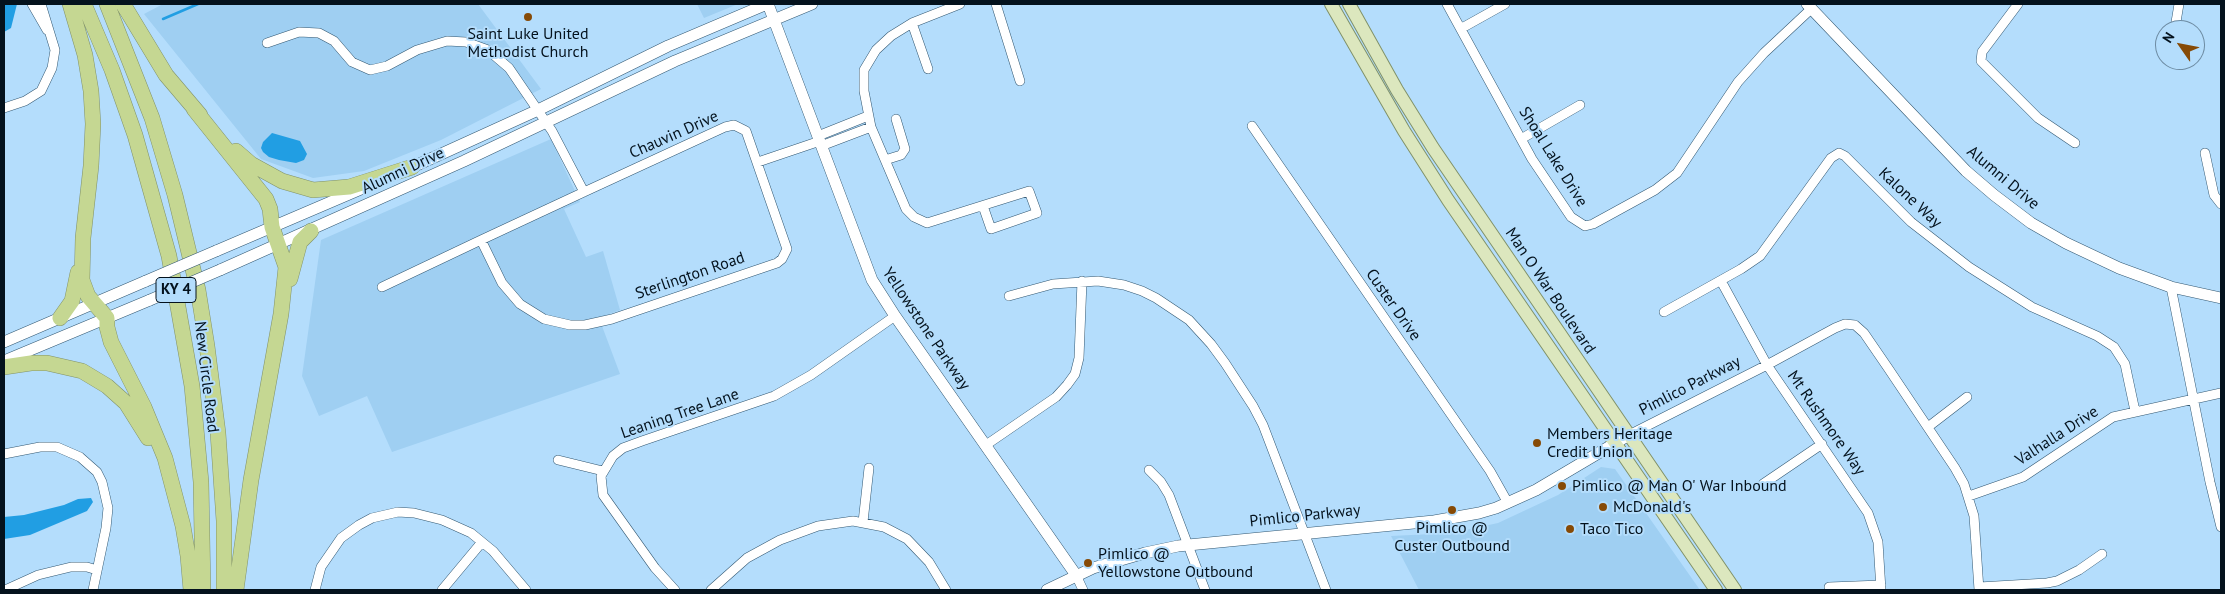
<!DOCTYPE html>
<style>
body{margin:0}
#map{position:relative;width:2225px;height:594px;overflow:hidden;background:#b4ddfc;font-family:"PT Sans",sans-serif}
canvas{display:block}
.frame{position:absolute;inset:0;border:5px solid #04121d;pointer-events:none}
.north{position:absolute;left:2155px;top:20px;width:50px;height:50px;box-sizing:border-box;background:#b4ddfc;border:1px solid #6e8ca3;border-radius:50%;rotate:303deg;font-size:14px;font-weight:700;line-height:20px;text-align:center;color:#04121d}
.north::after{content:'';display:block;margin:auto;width:18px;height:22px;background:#864a06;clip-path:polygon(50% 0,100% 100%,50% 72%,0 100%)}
</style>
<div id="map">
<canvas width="2225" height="594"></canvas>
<div class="frame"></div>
<div class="north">N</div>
</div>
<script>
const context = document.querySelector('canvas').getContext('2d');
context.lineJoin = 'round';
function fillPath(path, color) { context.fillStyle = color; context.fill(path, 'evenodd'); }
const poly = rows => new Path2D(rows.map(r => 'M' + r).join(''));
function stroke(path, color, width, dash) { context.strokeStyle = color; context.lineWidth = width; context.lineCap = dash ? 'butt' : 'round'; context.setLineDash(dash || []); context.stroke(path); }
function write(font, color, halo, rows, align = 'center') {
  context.font = font + ' "PT Sans",sans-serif'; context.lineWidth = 4; context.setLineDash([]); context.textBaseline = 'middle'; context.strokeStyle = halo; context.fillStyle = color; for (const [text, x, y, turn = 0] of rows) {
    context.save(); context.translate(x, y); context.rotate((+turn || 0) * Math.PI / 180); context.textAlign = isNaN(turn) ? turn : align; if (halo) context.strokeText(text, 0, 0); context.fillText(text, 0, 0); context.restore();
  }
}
const built = poly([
 [163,4,478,4,541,89,441,140,364,171,313,178,261,159,144,14],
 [697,4,738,4,704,18],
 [551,139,580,202,564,209,586,257,603,251,620,310,599,318,620,374,392,452,367,396,319,416,302,376,321,240],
 [1601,467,1615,469,1700,590,1419,590,1391,536,1452,533,1498,523,1558,495]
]);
const water = poly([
 [4,4,17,4,11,28,4,32],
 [272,133,300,141,307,154,304,160,296,163,279,160,269,157,263,152,261,148,263,142],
 [91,498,93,502,87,511,30,535,4,539,4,517,24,515,64,505,78,499]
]);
const stream = poly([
 [163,19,198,4]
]);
const street = poly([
 [32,4,47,30],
 [960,4,912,23,891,36,876,50,864,70,864,91,871,127,906,209,914,217,927,223,1029,191,1037,213,991,229,983,206],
 [996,4,1020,81],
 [1447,4,1532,159,1571,217,1585,226,1593,224,1655,190,1677,173,1738,82,1764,53,1810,10],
 [2018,4,1982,52,1981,61,2038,118,2075,143],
 [912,23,928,69],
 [1462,28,1505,4],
 [2175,28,2179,4],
 [267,43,299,32,319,33,334,41,352,62,370,70,387,66,417,50,447,41,466,42,488,50,509,68,552,131,584,192],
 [4,108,25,101,41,91,52,68,55,50,41,4],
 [1252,126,1490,471,1508,503],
 [818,136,868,116],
 [1521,139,1580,105],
 [821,146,871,127],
 [2205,153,2214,195,2221,204],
 [885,160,901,155,905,149,896,119],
 [758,162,820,141],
 [1721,281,1767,365,1868,513,1878,542,1881,590],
 [382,287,481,240,584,192,725,127,734,125,746,131,787,249,782,259,777,263,612,319,585,325,570,325,544,319,520,304,502,283,481,240],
 [2171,287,2210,482,2221,527],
 [1009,296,1053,284,1098,281,1124,285,1142,291,1156,298,1189,320,1211,344,1225,363,1253,406,1263,425,1326,590],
 [1664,312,1741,269,1760,256,1831,158,1839,153,1845,156,1911,222,1969,267,2032,307,2097,336,2114,347,2125,364,2135,411],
 [1928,427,1967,397],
 [1629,435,1767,365,1835,328,1845,324,1855,325,1864,333,1888,368,1955,468,1964,484,1974,516,1979,590],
 [986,445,1056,397,1067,385,1075,374,1079,358,1082,281],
 [4,454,40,447,57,447,80,457,97,472,102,482,108,508,106,528,93,590],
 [558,460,603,471],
 [1149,470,1161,482,1169,495,1205,590],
 [1763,484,1822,444],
 [1969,496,2023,477,2113,417,2221,393],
 [863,522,869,468],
 [1076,575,1083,590],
 [1829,587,1881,585],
 [1979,587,2047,583,2057,581,2079,570,2102,554],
 [5,590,38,575,71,567,87,567,97,570],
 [315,590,321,567,341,538,359,525,372,518,398,512,414,513,442,520,471,533,493,551,526,590],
 [442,590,482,542],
 [675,590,655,568,603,495,601,476,613,456,623,448,642,441,774,396,811,375,895,316],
 [711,590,747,558,780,540,818,526,853,521,884,527,907,539,929,562,946,590]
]);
const secondary = poly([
 [768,4,872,280,895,316,1076,575],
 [1807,4,1966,171,1994,195,2031,223,2066,243,2119,268,2171,287,2221,298],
 [406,170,538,110,668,46,767,4],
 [216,251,361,189],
 [220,270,464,161,675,61,812,4],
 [4,342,146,281],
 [4,361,150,300],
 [1047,590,1093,568,1145,553,1178,546,1434,521,1479,513,1496,508,1536,490,1629,435]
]);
const primary = poly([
 [1331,4,1404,131,1448,200,1716,590],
 [1349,4,1397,90,1433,148,1735,590]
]);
const highway = poly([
 [70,4,85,55,91,91,93,124,91,166,83,238,82,280,88,296,107,318,107,327,111,342,144,407,165,458,183,526,188,556,191,590],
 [84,4,112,70,135,135,169,256,192,386,201,482,203,590],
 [107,4,152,118,175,195,198,290,207,346,218,433,224,521,224,590],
 [123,4,166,75,200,115],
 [194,109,266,199,270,209,272,227,286,267,281,314,251,480,236,590],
 [236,151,251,164,282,181,313,190,349,187,412,167],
 [290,279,300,242,311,231],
 [60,318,72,301,78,272],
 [4,367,31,363,47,363,82,371,107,386,126,403,148,438]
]);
const secondaryBridge = poly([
 [146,281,216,251],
 [150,300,220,270]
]);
const markers = [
 [528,17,5,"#864a06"],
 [1537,443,5,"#864a06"],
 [1562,486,5,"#864a06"],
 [1603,507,5,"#864a06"],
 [1452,510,5,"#864a06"],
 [1570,529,5,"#864a06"],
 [1088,563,5,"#864a06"]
];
const shields = [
 [176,290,40]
];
const shieldNames = [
 ["KY 4",176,290]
];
const poiNames = [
 ["Saint Luke United",528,34,"center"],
 ["Methodist Church",528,52,"center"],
 ["Members Heritage",1547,434],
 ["Credit Union",1547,452],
 ["Pimlico @ Man O' War Inbound",1572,486],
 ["McDonald's",1613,507],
 ["Pimlico @",1452,528,"center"],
 ["Custer Outbound",1452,546,"center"],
 ["Taco Tico",1580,529],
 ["Pimlico @",1098,554],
 ["Yellowstone Outbound",1098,572]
];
const streetNames = [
 ["Chauvin Drive",674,135,-24],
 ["Shoal Lake Drive",1553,157,58],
 ["Alumni Drive",403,171,-25],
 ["Alumni Drive",2003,178,40],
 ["Kalone Way",1910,198,43],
 ["Sterlington Road",690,276,-19],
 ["Man O War Boulevard",1550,291,56],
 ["Custer Drive",1393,305,55],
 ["Yellowstone Parkway",926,329,56],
 ["New Circle Road",206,377,83],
 ["Pimlico Parkway",1690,386,-27],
 ["Leaning Tree Lane",680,414,-19],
 ["Mt Rushmore Way",1826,423,55],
 ["Valhalla Drive",2057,436,-33],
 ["Pimlico Parkway",1305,516,-6]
];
fillPath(built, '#9fcff2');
fillPath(water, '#219ee3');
stroke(stream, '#219ee3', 2.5);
stroke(street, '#335872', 10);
stroke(secondary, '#335872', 12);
stroke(primary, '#819269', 14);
stroke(highway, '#819269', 16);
stroke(street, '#fff', 9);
stroke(secondary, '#fff', 11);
stroke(primary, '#dce7be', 12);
stroke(highway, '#c5d792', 15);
stroke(secondaryBridge, '#335872', 12, []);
stroke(secondaryBridge, '#fff', 11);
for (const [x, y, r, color] of markers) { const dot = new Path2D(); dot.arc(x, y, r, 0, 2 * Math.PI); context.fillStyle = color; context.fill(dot); stroke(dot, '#b4ddfc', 2); }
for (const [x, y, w] of shields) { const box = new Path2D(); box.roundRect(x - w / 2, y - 12.5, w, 25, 4); context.fillStyle = '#b4ddfc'; context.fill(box); stroke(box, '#04121d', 1); }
write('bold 15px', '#04121d', null, shieldNames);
write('16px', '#04121d', '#b4ddfc', poiNames, 'left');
write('16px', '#04121d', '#b4ddfc', streetNames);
</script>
